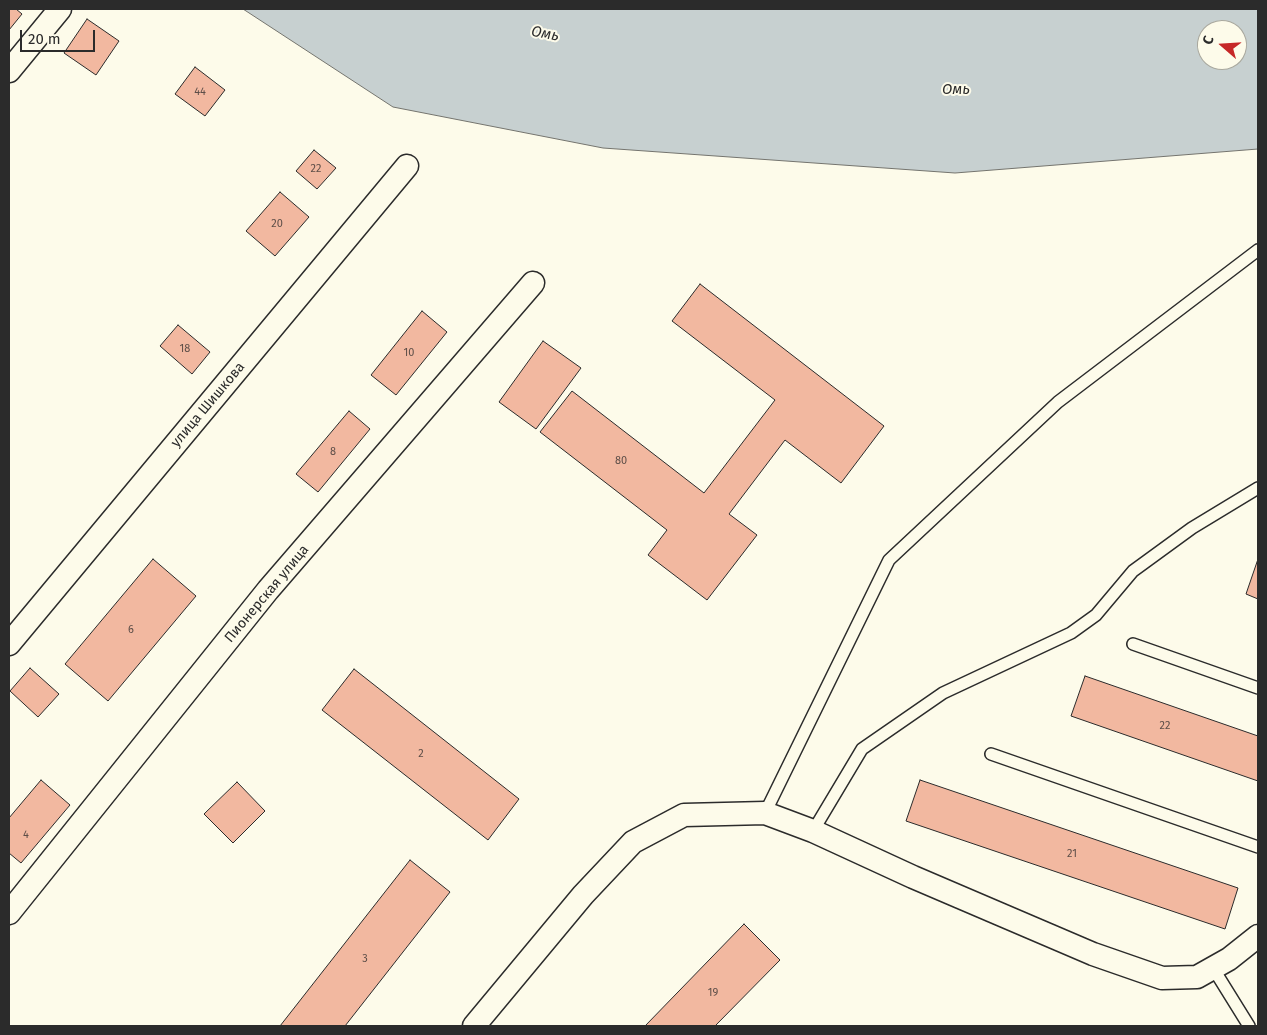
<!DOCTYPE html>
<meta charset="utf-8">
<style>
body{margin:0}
#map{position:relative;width:1267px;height:1035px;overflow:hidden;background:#fdfbea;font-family:"Fira Sans",sans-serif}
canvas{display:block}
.frame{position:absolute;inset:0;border:10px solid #2b2b2b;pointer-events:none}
.north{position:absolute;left:1197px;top:20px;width:50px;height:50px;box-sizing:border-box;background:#fdfbea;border:1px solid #a9a89e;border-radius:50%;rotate:289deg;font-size:14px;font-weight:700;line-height:20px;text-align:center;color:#2b2b2b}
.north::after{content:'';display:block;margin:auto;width:18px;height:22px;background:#c62828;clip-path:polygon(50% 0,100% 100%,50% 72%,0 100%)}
.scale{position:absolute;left:20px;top:30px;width:75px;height:22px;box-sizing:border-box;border:2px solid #2b2b2b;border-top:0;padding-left:6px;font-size:15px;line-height:18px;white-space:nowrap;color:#2b2b2b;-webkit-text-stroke:4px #fdfbea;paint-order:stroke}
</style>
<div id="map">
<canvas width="1267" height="1035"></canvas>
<div class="frame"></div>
<div class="north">С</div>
<div class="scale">20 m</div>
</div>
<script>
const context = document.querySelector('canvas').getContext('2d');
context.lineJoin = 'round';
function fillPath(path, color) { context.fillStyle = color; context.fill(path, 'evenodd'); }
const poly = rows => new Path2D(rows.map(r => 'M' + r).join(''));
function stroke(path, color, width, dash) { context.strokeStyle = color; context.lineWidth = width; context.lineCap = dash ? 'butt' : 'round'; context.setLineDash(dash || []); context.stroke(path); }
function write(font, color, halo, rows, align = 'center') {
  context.font = font + ' "Fira Sans",sans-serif'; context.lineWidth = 4; context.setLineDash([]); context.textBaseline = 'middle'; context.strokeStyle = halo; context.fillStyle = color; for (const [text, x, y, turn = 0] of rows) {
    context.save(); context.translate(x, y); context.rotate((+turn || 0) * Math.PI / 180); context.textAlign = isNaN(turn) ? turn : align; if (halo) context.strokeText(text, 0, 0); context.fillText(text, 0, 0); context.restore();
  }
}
const water = poly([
 [243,9,1258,9,1258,149,955,173,603,148,393,107,243,9],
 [1207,30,1237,30,1237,60,1207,60,1207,30]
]);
const building = poly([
 [9,9,16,9,22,14,9,30,9,9],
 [87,19,119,41,96,75,64,53,87,19],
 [195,67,225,90,205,116,175,94,195,67],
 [314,150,336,168,317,189,296,171,314,150],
 [280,192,309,217,275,256,246,231,280,192],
 [700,284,884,426,841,483,785,440,729,514,757,535,707,600,648,555,667,530,540,432,572,391,704,493,775,400,672,321,700,284],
 [422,311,447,332,396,395,371,375,422,311],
 [178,325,210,352,192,374,160,346,178,325],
 [543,341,581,368,536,429,499,402,543,341],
 [349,411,370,429,318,492,296,474,349,411],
 [153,559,196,596,108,701,65,664,153,559],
 [1258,559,1258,599,1246,594,1258,559],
 [30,668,59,694,38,717,10,691,30,668],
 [354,669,519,799,488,840,322,710,354,669],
 [1085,676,1258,736,1258,781,1071,716,1085,676],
 [41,780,70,805,21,863,9,853,9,818,41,780],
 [920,780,1238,888,1225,929,906,821,920,780],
 [237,782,265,811,233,843,204,814,237,782],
 [410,860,450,892,345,1026,280,1026,410,860],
 [744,924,780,960,715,1026,645,1026,744,924]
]);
const service = poly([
 [1133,644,1258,688],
 [991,754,1258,847],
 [765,813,889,560,1058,402,1258,250],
 [813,831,862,749,943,693,1071,633,1096,615,1133,571,1192,528,1258,488],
 [1213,968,1249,1026]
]);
const minor = poly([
 [9,71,60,9],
 [9,644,407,166],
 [9,913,268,590,533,283],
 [474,1026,583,895,633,842,684,815,765,813,813,831,913,877,1093,954,1162,978,1197,977,1229,959,1258,936]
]);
const numberNames = [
 ["44",200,92],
 ["22",316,169],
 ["20",277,224],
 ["18",185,349],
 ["10",409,353],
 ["8",333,452],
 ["80",621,461],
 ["6",131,630],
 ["22",1165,726],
 ["2",421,754],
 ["4",26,835],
 ["21",1072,854],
 ["3",365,959],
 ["19",713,993]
];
const streetNames = [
 ["улица Шишкова",208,405,-50],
 ["Пионерская улица",267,594,-50]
];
const waterNames = [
 ["Омь",545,34,11],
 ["Омь",956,90]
];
fillPath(water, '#c7d0d0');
stroke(water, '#74746e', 1);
fillPath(building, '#f2b8a0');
stroke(building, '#2b2b2b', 1);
stroke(service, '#2b2b2b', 14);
stroke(minor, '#2b2b2b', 25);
stroke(service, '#fdfbea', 11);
stroke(minor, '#fdfbea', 22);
write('11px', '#5d4e48', null, numberNames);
write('14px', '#2b2b2b', '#fdfbea', streetNames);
write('italic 15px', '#2b2b2b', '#fdfbea', waterNames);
</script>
